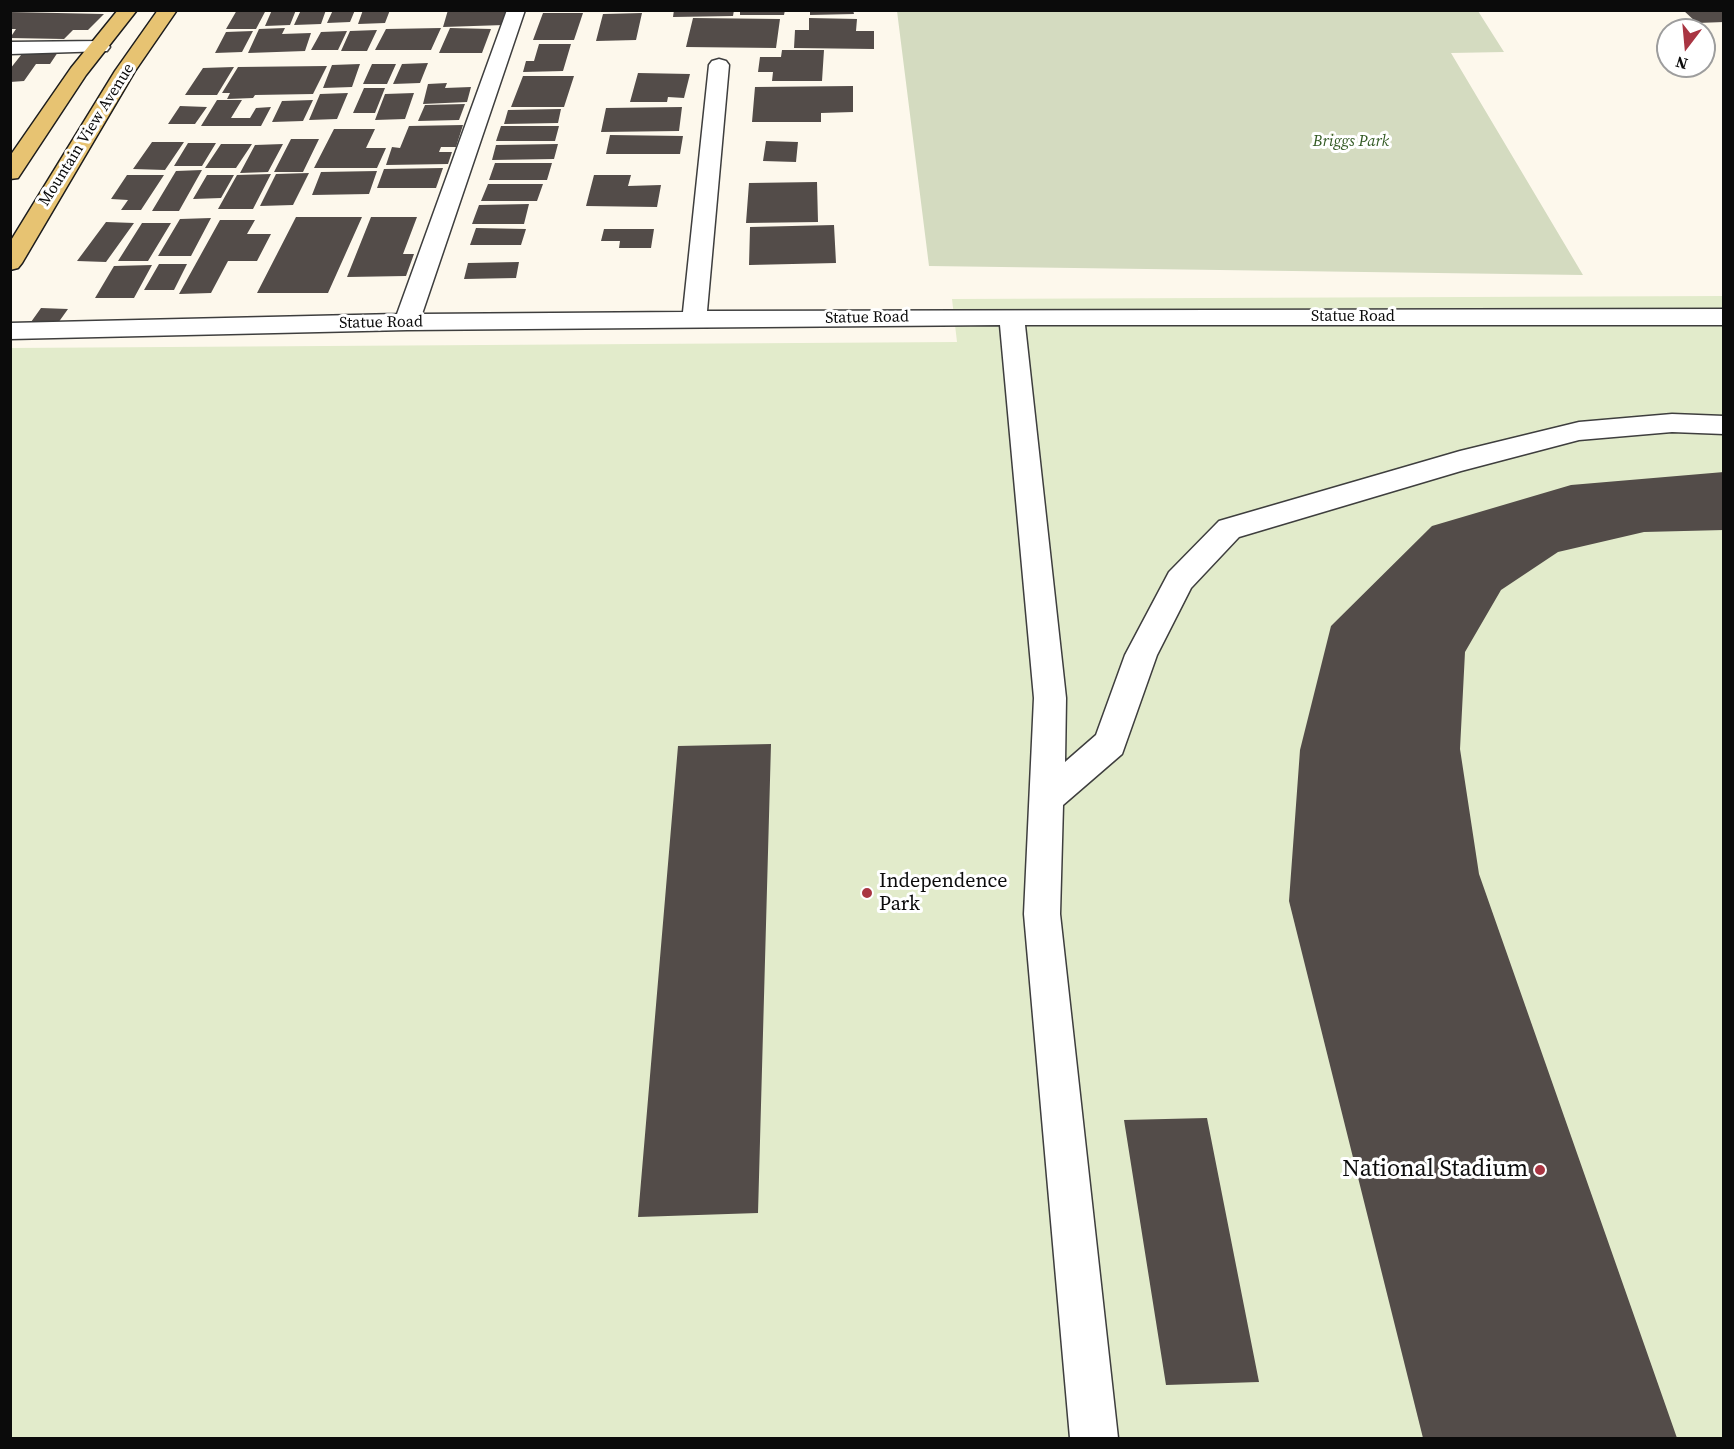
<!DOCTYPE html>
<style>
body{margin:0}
#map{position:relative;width:1734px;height:1449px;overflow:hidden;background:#fdf8ec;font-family:"Source Serif 4",serif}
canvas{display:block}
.frame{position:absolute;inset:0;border:12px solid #0b0b0b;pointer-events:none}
.north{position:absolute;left:1656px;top:18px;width:60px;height:60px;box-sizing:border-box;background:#fff;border:2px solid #9d9d9d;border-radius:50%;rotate:196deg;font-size:16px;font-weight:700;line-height:24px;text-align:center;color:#0b0b0b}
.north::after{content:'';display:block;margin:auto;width:21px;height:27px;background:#a93542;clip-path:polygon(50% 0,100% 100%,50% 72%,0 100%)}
</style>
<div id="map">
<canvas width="1734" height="1449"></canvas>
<div class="frame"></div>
<div class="north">N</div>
</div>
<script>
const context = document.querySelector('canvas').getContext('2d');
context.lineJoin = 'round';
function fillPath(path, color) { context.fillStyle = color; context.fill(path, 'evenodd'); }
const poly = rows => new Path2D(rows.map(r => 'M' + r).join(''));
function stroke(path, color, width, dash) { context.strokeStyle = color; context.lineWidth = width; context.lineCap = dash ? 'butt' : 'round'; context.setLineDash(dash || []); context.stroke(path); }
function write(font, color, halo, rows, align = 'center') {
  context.font = font + ' "Source Serif 4",serif'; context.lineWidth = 6; context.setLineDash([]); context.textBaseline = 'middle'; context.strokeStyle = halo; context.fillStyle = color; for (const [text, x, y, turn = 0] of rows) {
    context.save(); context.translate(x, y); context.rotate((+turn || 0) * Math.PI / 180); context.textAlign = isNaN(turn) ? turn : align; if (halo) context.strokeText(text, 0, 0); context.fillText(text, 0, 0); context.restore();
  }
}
const cemetery = poly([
 [897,11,1478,11,1504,52,1451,53,1583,275,929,266]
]);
const pitch = poly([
 [1723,296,1723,1438,11,1438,10,348,957,342,952,299]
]);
const building = poly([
 [237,10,266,10,256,29,226,29],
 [272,10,296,10,290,25,265,26],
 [301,10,326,10,321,24,294,25],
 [333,10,355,10,350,22,327,23],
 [363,10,390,10,385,23,358,24],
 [448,10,508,10,504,25,443,27],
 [674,10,734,10,733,16,673,17],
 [740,10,785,10,784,15,740,15],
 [810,10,853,10,854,14,810,15],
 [1683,10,1724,10,1724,22,1697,23],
 [10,12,104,14,88,30,73,30,64,39,10,38,16,29,10,29],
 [543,13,583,13,574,40,533,40],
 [642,13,636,40,596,41,603,14],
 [693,18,780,19,776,48,686,47],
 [809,18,857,19,856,31,874,31,874,49,794,48,795,30,809,30],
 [285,28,282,34,311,33,305,51,248,53,259,29],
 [441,28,431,50,375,50,386,29],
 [450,28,491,29,482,53,439,53],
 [377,30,367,51,341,51,350,31],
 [253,31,242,52,215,53,226,32],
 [347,31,338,50,311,50,321,32],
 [539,44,571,44,563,71,523,72,526,61,534,61],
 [60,49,50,64,36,64,24,81,10,82,10,69,25,50],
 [782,50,824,50,822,81,772,81,773,72,758,72,760,57,781,57],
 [428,63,420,83,393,84,402,64],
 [360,64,352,87,323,88,332,65],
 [372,64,396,64,387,84,363,84],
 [327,66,313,94,255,95,253,98,227,99,230,93,222,93,238,67],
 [234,67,217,95,185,95,203,68],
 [638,73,690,74,684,98,668,97,667,102,630,102],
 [523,76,574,76,564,107,511,107],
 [447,83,445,88,471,87,467,102,423,104,428,84],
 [853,86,853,112,821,113,821,122,752,122,755,87],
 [364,88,385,88,375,113,353,113],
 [348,93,337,119,309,120,320,94],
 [414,93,405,119,375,120,385,94],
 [217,100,242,100,231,118,250,118,256,108,271,107,261,126,201,126],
 [313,100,303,121,272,122,282,101],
 [465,104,459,120,418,121,425,105],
 [180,106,207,107,195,124,168,124],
 [682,107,679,131,601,132,606,108],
 [561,109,558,123,504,124,508,110],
 [463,125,456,147,441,147,439,152,452,152,448,164,386,165,392,147,400,148,409,126],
 [501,126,559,126,555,141,496,141],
 [334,129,375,129,366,148,386,148,377,168,314,168],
 [610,135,683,136,680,154,606,154],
 [291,139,319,139,303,172,274,172],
 [766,141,798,142,796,162,763,161],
 [152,142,184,142,165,170,133,169],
 [188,143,216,143,202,166,174,166],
 [221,144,252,144,236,168,205,168],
 [283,144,268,172,240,173,255,145],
 [558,144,554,159,492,160,496,145],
 [495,163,552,163,547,180,489,180],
 [443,168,436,188,377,188,384,169],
 [202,170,179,211,152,211,176,171],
 [377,171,369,194,312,195,321,172],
 [309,173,293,205,260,206,276,174],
 [271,174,253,209,218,209,237,175],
 [127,175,164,175,141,210,121,210,128,200,111,199],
 [207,175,234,175,221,198,193,199],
 [594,175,631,175,628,186,661,185,657,207,586,206],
 [817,182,818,222,746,223,749,183],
 [488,184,543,184,537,201,481,201],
 [529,204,524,224,472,224,479,205],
 [296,217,362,217,328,293,257,293],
 [371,217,417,217,403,254,414,254,406,276,347,277],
 [211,218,191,256,158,256,180,219],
 [220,220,255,220,247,234,271,234,257,261,228,261,211,293,179,294],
 [106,222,134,223,106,262,77,261],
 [142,223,171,223,148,261,118,261],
 [834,225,836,263,749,265,750,227],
 [476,228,526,229,521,245,470,245],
 [604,229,654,229,651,248,619,248,620,241,601,241],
 [519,262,516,278,464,279,468,263],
 [159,264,187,264,174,290,144,290],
 [152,265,134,298,95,298,114,266],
 [41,308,68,309,58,323,31,322],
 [1724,472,1724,530,1644,532,1558,552,1501,590,1465,652,1460,749,1479,874,1677,1438,1423,1438,1289,901,1300,750,1331,626,1432,526,1571,485],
 [771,744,758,1213,638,1217,678,746],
 [1207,1118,1259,1382,1166,1385,1124,1120]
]);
const minor = poly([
 [507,10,525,10,422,314,683,312,709,65,712,61,719,59,726,61,729,65,707,311,1724,309,1724,325,1025,325,1066,698,1065,762,1096,735,1125,655,1169,572,1219,521,1460,451,1579,422,1672,414,1724,416,1724,434,1672,432,1579,440,1461,471,1239,537,1191,588,1157,655,1122,754,1063,805,1060,914,1118,1438,1070,1438,1024,914,1034,698,1000,325,407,330,10,339,10,323,397,314,507,10],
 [100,41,107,43,110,47,107,51,10,54,10,42,100,41]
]);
const major = poly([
 [118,10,137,10,86,75,18,178,10,179,10,156,71,68,118,10],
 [158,10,177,10,135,71,22,263,18,268,10,270,10,242,115,71,158,10]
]);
const markers = [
 [867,893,6,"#a93542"],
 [1540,1170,6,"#a93542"]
];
const farStreetnames = [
 ["Mountain View Avenue",87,135,-58],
 ["Statue Road",1353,317],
 ["Statue Road",867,318,-1],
 ["Statue Road",381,323,-1]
];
const farParknames = [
 ["Briggs Park",1351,142]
];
const poiNames = [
 ["Independence",879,882],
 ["Park",879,905]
];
const nearPoinames = [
 ["National Stadium",1528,1170]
];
fillPath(cemetery, '#d4dbc0');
fillPath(pitch, '#e2ebcb');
fillPath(building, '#534c49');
stroke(minor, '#3e3e3e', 3);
stroke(major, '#1c1c1c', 3);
fillPath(minor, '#fff');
fillPath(major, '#e7c372');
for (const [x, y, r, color] of markers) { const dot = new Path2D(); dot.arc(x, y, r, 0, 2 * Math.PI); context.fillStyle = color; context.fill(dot); stroke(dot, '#fff', 2); }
write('16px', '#0b0b0b', '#fff', farStreetnames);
write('italic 16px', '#335a24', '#fff', farParknames);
write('20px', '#0b0b0b', '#fff', poiNames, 'left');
write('24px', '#0b0b0b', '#fff', nearPoinames, 'right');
</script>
